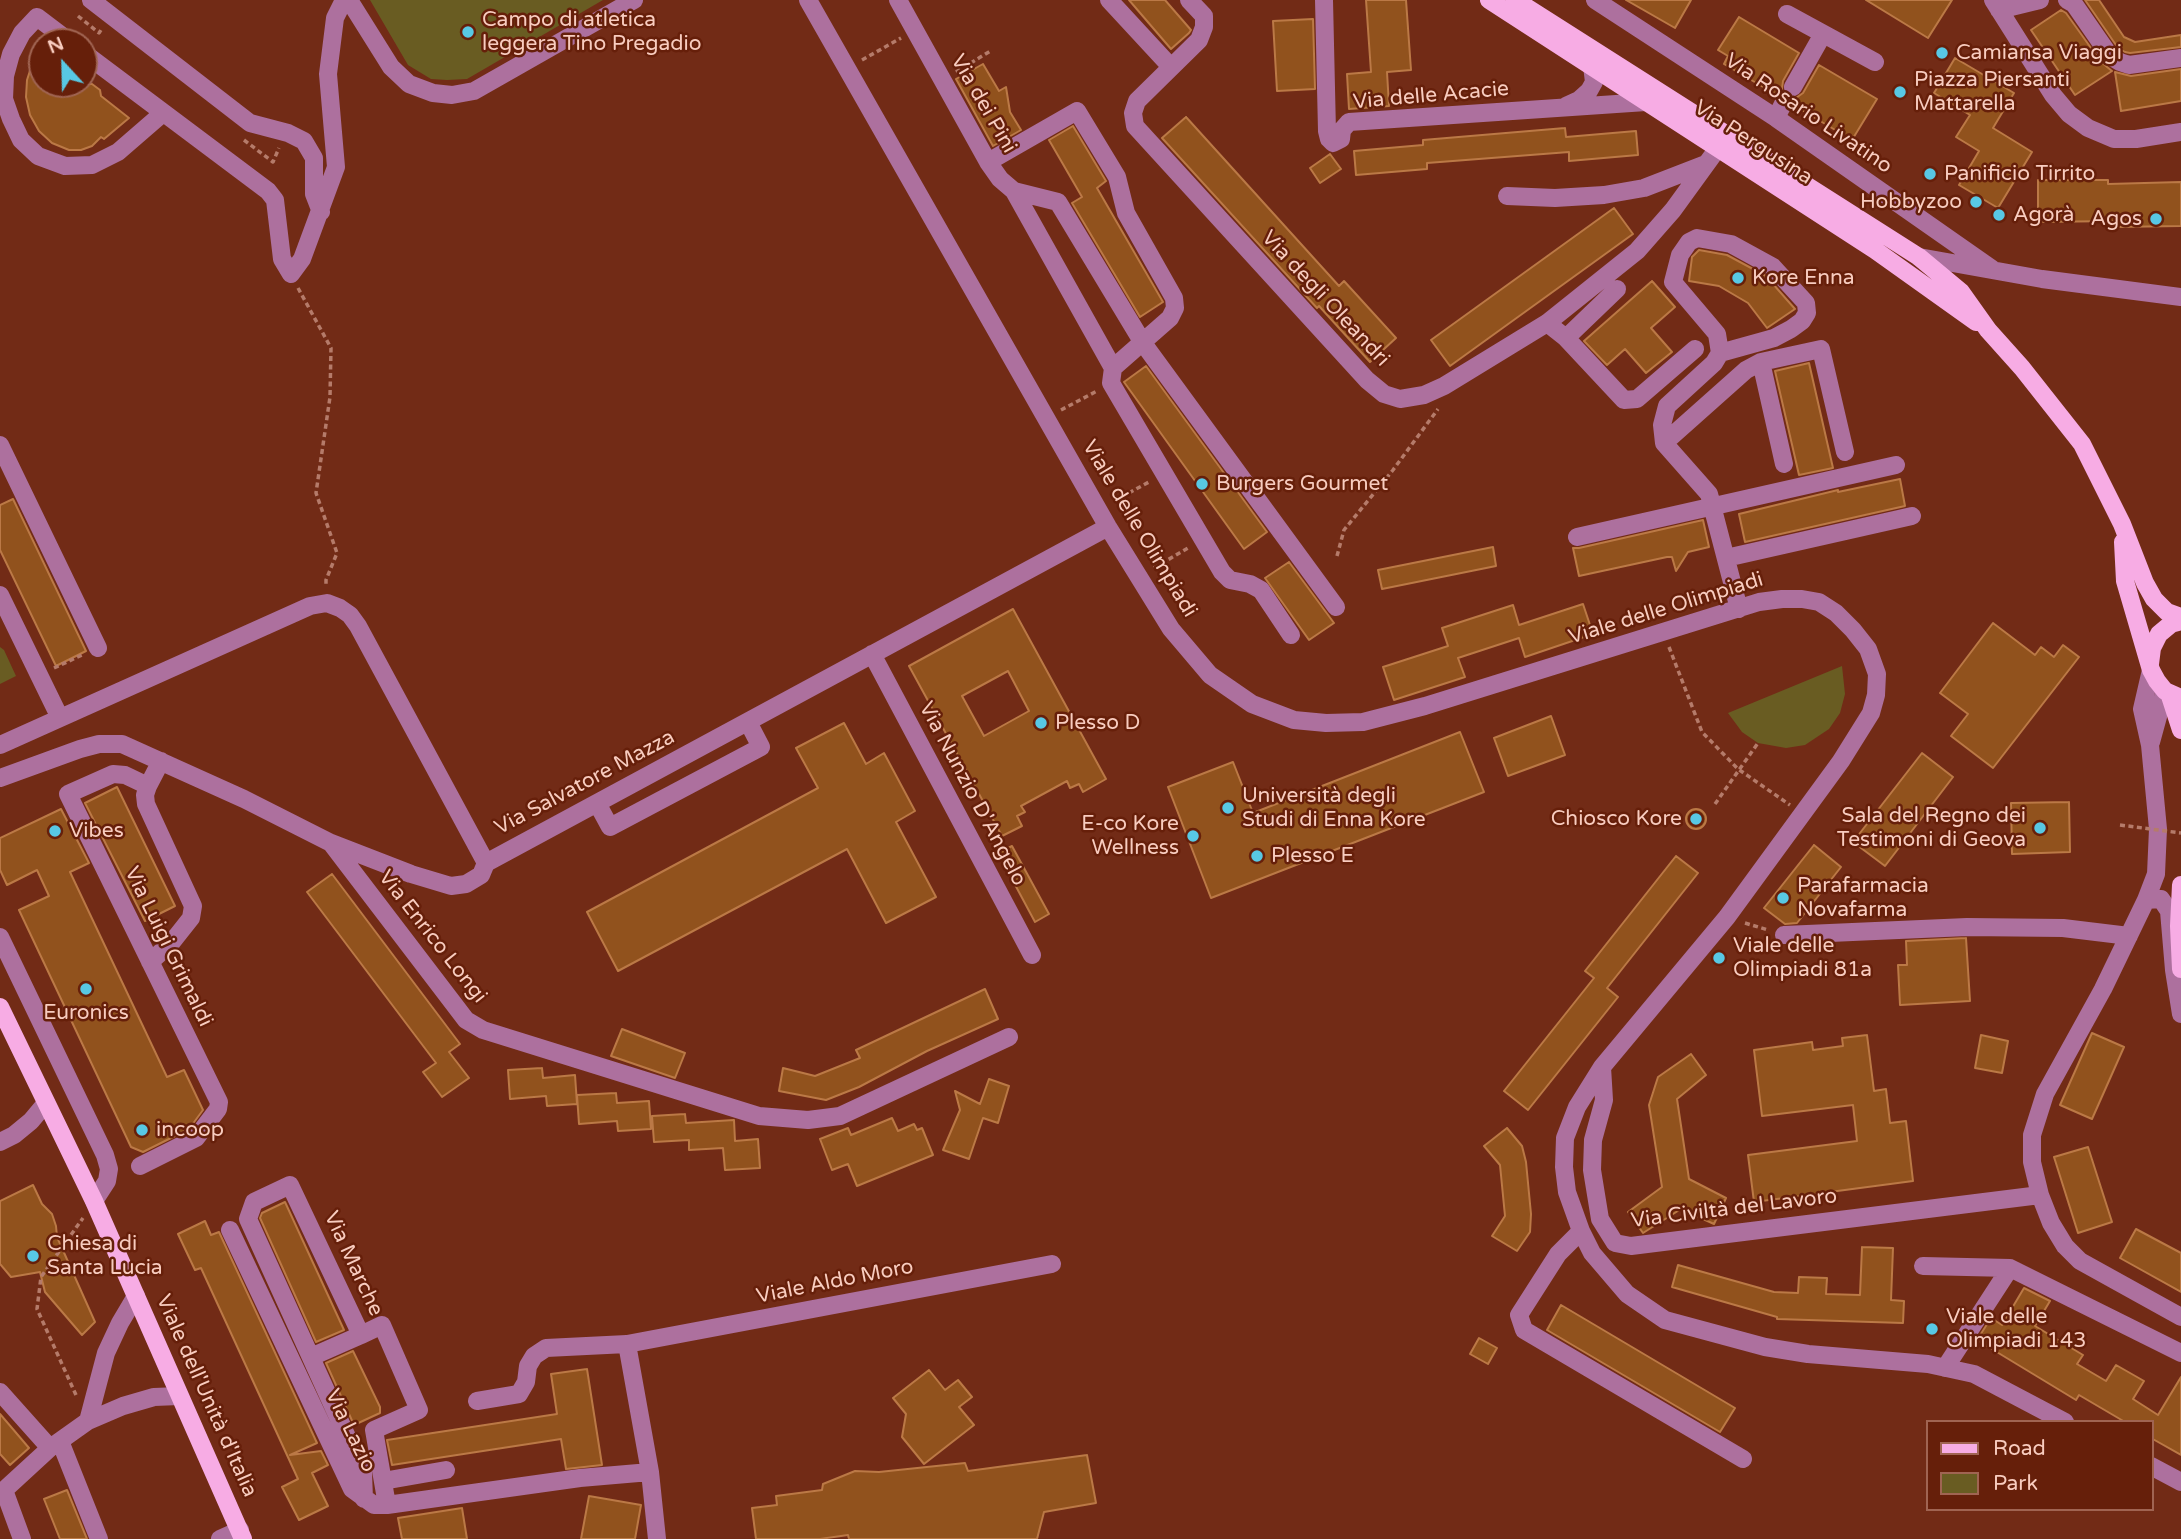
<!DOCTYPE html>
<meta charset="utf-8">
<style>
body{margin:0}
#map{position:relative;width:2181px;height:1539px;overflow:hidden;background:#722b16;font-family:"Varela Round",sans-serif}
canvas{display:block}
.legend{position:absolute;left:1926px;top:1420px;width:228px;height:91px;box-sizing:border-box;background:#661f0a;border:2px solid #a06452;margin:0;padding:9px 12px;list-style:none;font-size:21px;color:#f8ccbf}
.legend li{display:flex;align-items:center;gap:14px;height:35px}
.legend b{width:35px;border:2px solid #a06452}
.north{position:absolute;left:28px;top:28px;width:70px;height:70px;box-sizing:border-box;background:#661f0a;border:2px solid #a06452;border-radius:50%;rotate:338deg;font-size:19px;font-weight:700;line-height:28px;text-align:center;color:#f8ccbf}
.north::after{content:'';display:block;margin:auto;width:24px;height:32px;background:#58c8e4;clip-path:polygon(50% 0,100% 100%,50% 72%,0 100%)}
</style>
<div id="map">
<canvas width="2181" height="1539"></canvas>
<ul class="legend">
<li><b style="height:9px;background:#f7ace4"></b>Road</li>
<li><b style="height:19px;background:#695c22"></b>Park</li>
</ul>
<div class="north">N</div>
</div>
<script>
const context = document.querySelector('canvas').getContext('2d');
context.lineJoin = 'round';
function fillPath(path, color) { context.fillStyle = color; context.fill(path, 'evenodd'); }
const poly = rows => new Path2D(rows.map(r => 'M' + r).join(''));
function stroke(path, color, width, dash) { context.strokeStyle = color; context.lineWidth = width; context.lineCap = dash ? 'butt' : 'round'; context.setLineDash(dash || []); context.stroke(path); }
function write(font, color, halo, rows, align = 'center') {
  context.font = font + ' "Varela Round",sans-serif'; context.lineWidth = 5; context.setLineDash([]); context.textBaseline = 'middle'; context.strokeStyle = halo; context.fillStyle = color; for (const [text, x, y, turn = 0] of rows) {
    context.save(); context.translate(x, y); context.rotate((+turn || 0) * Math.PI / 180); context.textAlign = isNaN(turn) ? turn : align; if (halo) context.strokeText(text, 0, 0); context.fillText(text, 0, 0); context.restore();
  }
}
const green = poly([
 [370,0,603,0,467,79,447,80,431,79,408,65],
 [0,647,4,650,16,676,0,684],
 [1842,666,1845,694,1840,713,1829,729,1805,745,1786,748,1758,743,1742,732,1728,713]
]);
const building = poly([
 [1129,0,1165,0,1191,30,1189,33,1171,49,1129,0],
 [1366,0,1406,0,1411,70,1387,72,1389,106,1349,109,1347,74,1371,72,1366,0],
 [1626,0,1691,0,1675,28,1626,0],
 [1866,0,1952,0,1928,38,1866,0],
 [2085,0,2099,0,2124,37,2135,42,2181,35,2181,47,2130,53,2125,52,2118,48,2085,0],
 [2061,10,2066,13,2101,62,2112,71,2075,95,2031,30,2061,10],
 [1739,17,1799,53,1783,81,1782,89,1775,94,1724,64,1728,56,1718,50,1739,17],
 [1313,19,1315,89,1277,91,1273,21,1313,19],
 [39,43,42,43,42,84,92,84,100,90,101,96,129,118,104,139,101,137,92,146,81,150,69,150,52,143,39,131,30,115,26,97,27,80,39,43],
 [1955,58,2014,93,1993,128,2032,152,1998,208,1959,185,1979,151,1956,137,1970,115,1934,93,1955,58],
 [983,64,999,91,1006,87,1010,112,1021,130,993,146,956,79,983,64],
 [1819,65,1877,99,1852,140,1795,106,1796,98,1803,93,1819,65],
 [2181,69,2181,101,2121,111,2115,72,2131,76,2181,69],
 [1186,117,1339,286,1344,281,1396,338,1370,362,1319,306,1317,308,1162,138,1186,117],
 [1073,126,1106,181,1097,188,1163,302,1140,317,1072,203,1082,197,1049,140,1073,126],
 [1565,128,1566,137,1636,131,1638,155,1569,161,1569,152,1427,163,1427,169,1356,175,1354,151,1423,145,1423,140,1565,128],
 [1330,154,1341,169,1320,183,1310,168,1330,154],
 [2038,180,2108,180,2108,184,2181,182,2181,226,2115,227,2115,221,2038,222,2038,180],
 [1614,208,1633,234,1450,366,1431,340,1614,208],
 [1699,250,1727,255,1766,276,1795,309,1767,328,1748,303,1719,286,1689,281,1692,257,1699,250],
 [1652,281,1675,307,1651,328,1672,352,1646,373,1625,349,1607,365,1584,341,1652,281],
 [1809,363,1833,468,1799,475,1775,371,1809,363],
 [1146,366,1267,532,1244,549,1124,382,1146,366],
 [1900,479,1905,506,1745,542,1739,514,1838,490,1838,492,1900,479],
 [13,499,86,651,56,666,0,550,0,505,13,499],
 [1703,520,1709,547,1688,552,1676,571,1672,557,1667,557,1579,576,1573,548,1579,548,1703,520],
 [1493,547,1496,566,1382,589,1378,570,1493,547],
 [1289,562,1334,623,1309,640,1265,578,1289,562],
 [1583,604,1593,634,1525,657,1519,638,1458,658,1465,677,1394,700,1383,667,1448,646,1442,628,1513,605,1519,625,1583,604],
 [1013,609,1106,779,1083,792,1079,784,1070,788,1067,781,1021,806,1025,812,1017,816,1022,826,1002,836,909,666,1013,609],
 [1008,671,1029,711,984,736,962,696,1008,671],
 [1993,623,2035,655,2041,647,2054,657,2063,645,2079,657,1993,768,1951,736,1968,714,1940,693,1993,623],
 [1551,716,1565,755,1508,776,1494,738,1551,716],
 [844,723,866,764,884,753,915,811,896,822,936,897,886,923,847,849,618,971,587,912,818,788,796,748,844,723],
 [1460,732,1484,792,1211,898,1168,787,1233,762,1253,813,1460,732],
 [1922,753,1953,777,1885,866,1853,842,1922,753],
 [117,787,175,906,145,921,85,803,117,787],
 [2069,802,2070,852,2012,854,2011,803,2069,802],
 '1686 819a10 10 0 1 1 20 0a10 10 0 1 1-20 0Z',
 [61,809,89,863,70,872,167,1077,184,1070,203,1110,189,1129,143,1152,131,1147,19,910,49,896,37,870,7,885,0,870,0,838,61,809],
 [1814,845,1841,867,1797,923,1785,924,1764,908,1814,845],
 [1012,846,1049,914,1035,922,998,853,1012,846],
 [1676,856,1698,873,1607,988,1618,997,1528,1110,1504,1091,1594,978,1585,971,1676,856],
 [332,874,460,1044,449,1052,469,1078,442,1097,423,1072,436,1063,307,892,332,874],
 [1966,938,1970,1001,1900,1005,1898,965,1907,965,1906,941,1966,938],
 [985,989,998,1019,927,1051,859,1087,826,1100,779,1091,783,1068,815,1076,860,1058,856,1050,985,989],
 [622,1029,685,1053,675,1078,611,1056,622,1029],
 [2092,1033,2124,1047,2092,1119,2060,1105,2092,1033],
 [1867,1035,1874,1091,1886,1089,1890,1123,1906,1121,1913,1181,1754,1202,1748,1155,1857,1141,1853,1105,1762,1116,1754,1050,1812,1042,1813,1050,1843,1046,1842,1038,1867,1035],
 [1981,1035,2008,1041,2002,1073,1975,1068,1981,1035],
 [1691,1054,1706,1075,1677,1099,1689,1179,1726,1198,1714,1224,1681,1209,1643,1233,1628,1212,1662,1187,1649,1105,1658,1077,1691,1054],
 [542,1068,543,1078,575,1075,577,1104,547,1106,546,1096,510,1099,508,1070,542,1068],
 [989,1079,1009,1086,998,1123,983,1118,969,1159,943,1150,960,1110,955,1091,980,1104,989,1079],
 [616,1093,617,1103,649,1101,651,1129,618,1131,617,1121,579,1124,577,1095,616,1093],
 [685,1114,686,1123,734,1120,735,1141,758,1139,760,1168,725,1170,723,1148,689,1150,689,1140,654,1142,652,1116,685,1114],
 [892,1118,898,1131,914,1124,917,1130,922,1128,933,1155,857,1186,848,1164,832,1170,820,1139,848,1128,851,1135,892,1118],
 [1507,1128,1522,1146,1526,1162,1531,1214,1530,1232,1517,1251,1492,1236,1505,1216,1500,1165,1484,1146,1507,1128],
 [2088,1147,2112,1222,2078,1233,2054,1157,2088,1147],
 [33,1185,42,1204,52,1214,56,1226,57,1237,95,1322,82,1335,45,1292,40,1272,11,1277,0,1264,0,1201,33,1185],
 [285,1202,344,1330,316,1342,260,1218,262,1213,285,1202],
 [205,1221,211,1235,219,1232,317,1443,290,1455,321,1451,328,1465,312,1473,328,1506,299,1520,282,1487,298,1479,201,1268,195,1270,178,1234,205,1221],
 [2136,1229,2181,1253,2181,1292,2120,1258,2136,1229],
 [1862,1247,1893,1248,1891,1300,1904,1301,1903,1323,1777,1319,1777,1317,1672,1287,1678,1265,1774,1292,1798,1293,1799,1277,1827,1278,1826,1294,1860,1295,1862,1247],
 [2024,1288,2050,1301,2035,1326,2083,1355,2077,1364,2106,1381,2116,1365,2144,1381,2133,1399,2158,1415,2181,1377,2181,1455,2151,1438,2151,1422,2125,1422,2079,1395,2076,1400,1977,1340,1991,1318,2002,1325,2024,1288],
 [1561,1305,1735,1408,1720,1432,1547,1330,1561,1305],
 [1479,1338,1497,1348,1488,1364,1470,1354,1479,1338],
 [353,1351,380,1407,380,1413,354,1425,326,1363,353,1351],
 [587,1369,602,1465,566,1469,561,1439,392,1465,387,1440,557,1414,551,1374,587,1369],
 [929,1370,945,1390,958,1380,972,1397,959,1407,974,1425,924,1464,902,1437,906,1414,893,1398,929,1370],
 [0,1414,29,1448,10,1465,0,1454,0,1414],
 [1087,1455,1096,1503,1044,1512,1037,1539,849,1539,848,1535,820,1539,756,1539,752,1508,777,1505,776,1496,822,1490,823,1484,855,1471,879,1472,965,1463,968,1471,1087,1455],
 [67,1490,87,1539,60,1539,44,1499,67,1490],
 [589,1496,641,1505,635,1539,581,1539,589,1496],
 [462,1508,467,1539,402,1539,398,1518,462,1508]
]);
const path = poly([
 [78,16,99,33,101,30],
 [862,60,901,38],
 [956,72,992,50],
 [244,140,273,162,279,148],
 [298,288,331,348,330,397,316,493,337,553,326,580,326,587],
 [1061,410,1097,391],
 [1114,501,1149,482],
 [1337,556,1344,530,1393,470,1438,409],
 [1154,568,1188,548],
 [1669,647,1702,732,1738,769,1790,805],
 [54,668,82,655],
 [1715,804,1758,743],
 [1745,923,1768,930],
 [76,1395,37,1309,41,1277,83,1218]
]);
const minor = poly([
 [91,0,250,123,288,133,304,141,314,158,314,194,321,212],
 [349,0,391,67,409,84,433,93,452,95,474,91,634,0],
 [808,0,1108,527,1171,629,1210,675,1252,704,1294,720,1326,723,1363,722,1425,706,1759,602,1782,599,1802,599,1819,602,1836,613,1853,630,1868,649,1877,674,1876,695,1871,713,1841,761,1727,917,1602,1067,1577,1107,1565,1138,1564,1167,1567,1192,1581,1231,1592,1253,1627,1294,1665,1320,1765,1347,1808,1354,1928,1364,1974,1374,2065,1422],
 [898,0,988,162,1000,179,1014,191,1058,202,1143,343,1336,607],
 [1109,0,1171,67],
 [1189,0,1204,16,1204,27,1199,40,1137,101,1133,113,1135,126,1367,380,1384,394,1400,399,1424,395,1444,386,1547,323,1637,251,1673,210,1718,148],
 [1324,0,1327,131,1329,139,1333,143,1341,139,1342,130,1349,122,1646,102],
 [1595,0,1776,118,1992,269],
 [1993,0,2053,95,2069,114,2088,128,2114,139,2136,139,2181,132],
 [2067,0,2074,4,2110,56,2120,62,2129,65,2181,58],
 [1999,10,2040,0],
 [1787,14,1875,62],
 [70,42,37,17,22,33,11,54,5,76,4,99,11,119,21,140,38,156,65,166,92,165,118,152,163,113],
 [84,53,268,191,275,200,282,259,291,274,302,259,336,167,328,74,335,18,344,0],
 [1793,87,1823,34],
 [1566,106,1579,100,1589,91,1594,82,1592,66],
 [1776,118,1785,100],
 [988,162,1077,111,1117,177,1126,213,1174,298,1175,308,1170,318,1113,368,1111,383,1222,572,1230,580,1250,584,1261,590,1291,635],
 [1014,191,1113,368],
 [1507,196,1555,198,1604,195,1644,188,1706,164],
 [1919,257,2042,279,2181,297],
 [1547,323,1566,338,1624,400,1637,399,1695,349],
 [1566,338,1617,289],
 [1720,353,1774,338,1791,329,1802,321,1807,313,1806,303,1773,267,1731,244,1697,238,1689,242,1680,255,1673,282,1717,334,1720,353,1714,363,1667,406,1662,425,1664,443,1709,494,1739,609],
 [1761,362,1784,464],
 [1664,443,1746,370,1761,362,1821,349,1845,452],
 [0,445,98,648],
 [1577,537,1896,465],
 [1726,558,1912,516],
 [0,595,60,718],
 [872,654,1032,955],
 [2151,670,2142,709,2150,745,2158,829,2156,874,2146,900,2103,989,2045,1094,2032,1135,2032,1162,2040,1195,2051,1223,2065,1246,2080,1261,2181,1317],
 [2151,742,2165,691],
 [0,745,310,606,327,603,340,608,350,615,358,626,486,863,1108,527],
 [0,778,80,749,99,744,122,744,244,799,331,843,411,874,451,886,466,884,481,875,486,863],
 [597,803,610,827,761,747,748,722],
 [331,843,466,1020,483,1030,759,1116,808,1120,840,1116,1009,1037],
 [2146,900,2161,899,2169,911,2174,970,2181,1014],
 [1784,935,1967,927,2063,928,2129,936],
 [0,937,105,1155,109,1169,107,1181,94,1201],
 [150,962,172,942,191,918,193,906,146,804,145,795,148,786,161,761],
 [1602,1067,1604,1100,1593,1140,1592,1170,1600,1219,1615,1243,1631,1246,2040,1195],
 [0,1142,14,1135,31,1121,46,1103],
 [140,1166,196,1138,218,1109,219,1102,68,794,113,774,125,775,148,786],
 [230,1230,352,1489,374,1505,387,1505,580,1478,650,1472],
 [1581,1231,1558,1254,1519,1315,1524,1330,1743,1459],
 [1923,1266,2010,1268,2181,1353],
 [627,1344,650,1472,657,1539],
 [311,1357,361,1335],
 [1945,1368,2010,1268],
 [0,1392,50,1448],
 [477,1401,519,1394,526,1382,528,1366,534,1356,546,1348,627,1344,1052,1264],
 [88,1421,106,1353,120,1323,136,1296],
 [60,1441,99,1539],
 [2151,1466,2181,1482],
 [383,1481,446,1470],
 [4,1490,22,1539],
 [0,1494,50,1448,88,1421,123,1406,154,1397,179,1396],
 [364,1499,363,1472,248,1219,254,1202,290,1185,361,1335,382,1325,419,1410,374,1430,387,1505],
 [220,1539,240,1530]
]);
const major = poly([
 [1489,0,1875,250,1976,322],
 [1515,0,1919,257,1961,292,1988,330,2022,368,2082,444,2122,524,2145,583,2154,599,2167,612,2181,617],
 [2123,542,2125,581,2151,670,2157,681,2165,691,2181,698],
 [2150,664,2152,648,2159,634,2171,624,2181,621],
 [2169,693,2181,730],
 [2181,885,2179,926,2181,969],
 [0,1007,94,1201,243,1539]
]);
const pathBridge = poly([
 [2120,825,2181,833]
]);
const markers = [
 [468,32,7,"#58c8e4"],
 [1942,53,7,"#58c8e4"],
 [1900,92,7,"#58c8e4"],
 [1930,174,7,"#58c8e4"],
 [1976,202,7,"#58c8e4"],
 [1999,215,7,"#58c8e4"],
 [2156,219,7,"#58c8e4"],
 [1738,278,7,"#58c8e4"],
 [1202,484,7,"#58c8e4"],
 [1041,723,7,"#58c8e4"],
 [1228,808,7,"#58c8e4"],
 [1696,819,7,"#58c8e4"],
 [2040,828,7,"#58c8e4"],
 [55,831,7,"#58c8e4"],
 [1193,836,7,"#58c8e4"],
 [1257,856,7,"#58c8e4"],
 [1783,898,7,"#58c8e4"],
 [1719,958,7,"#58c8e4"],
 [86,989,7,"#58c8e4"],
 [142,1130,7,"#58c8e4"],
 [33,1256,7,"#58c8e4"],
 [1932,1329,7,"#58c8e4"]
];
const poiNames = [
 ["Campo di atletica",482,20],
 ["leggera Tino Pregadio",482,44],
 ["Camiansa Viaggi",1956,53],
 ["Piazza Piersanti",1914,80],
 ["Mattarella",1914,104],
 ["Panificio Tirrito",1944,174],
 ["Hobbyzoo",1962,202,"right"],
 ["Agorà",2013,215],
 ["Agos",2142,219,"right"],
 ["Kore Enna",1752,278],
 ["Burgers Gourmet",1216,484],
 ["Plesso D",1055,723],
 ["Università degli",1242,796],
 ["Studi di Enna Kore",1242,820],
 ["Sala del Regno dei",2026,816,"right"],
 ["Testimoni di Geova",2026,840,"right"],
 ["Chiosco Kore",1682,819,"right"],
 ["E-co Kore",1179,824,"right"],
 ["Wellness",1179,848,"right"],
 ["Vibes",69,831],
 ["Plesso E",1271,856],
 ["Parafarmacia",1797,886],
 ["Novafarma",1797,910],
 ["Viale delle",1733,946],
 ["Olimpiadi 81a",1733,970],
 ["Euronics",86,1013,"center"],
 ["incoop",156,1130],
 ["Chiesa di",47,1244],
 ["Santa Lucia",47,1268],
 ["Viale delle",1946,1317],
 ["Olimpiadi 143",1946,1341]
];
const streetNames = [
 ["Via delle Acacie",1431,96,-5],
 ["Via dei Pini",983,104,60],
 ["Via Rosario Livatino",1808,114,34],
 ["Via Pergusina",1753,143,33],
 ["Via degli Oleandri",1325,299,47],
 ["Viale delle Olimpiadi",1139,529,59],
 ["Viale delle Olimpiadi",1666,609,-17],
 ["Via Salvatore Mazza",585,783,-28],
 ["Via Nunzio D'Angelo",972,794,62],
 ["Via Enrico Longi",432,937,52],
 ["Via Luigi Grimaldi",168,947,64],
 ["Via Civiltà del Lavoro",1734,1209,-7],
 ["Via Marche",353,1264,65],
 ["Viale Aldo Moro",835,1282,-11],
 ["Viale dell'Unità d'Italia",206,1396,66],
 ["Via Lazio",350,1431,64]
];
fillPath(green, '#695c22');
fillPath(building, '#91521d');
stroke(building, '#bb7946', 2);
stroke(path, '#b57b6a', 3.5, [5, 3.5]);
stroke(minor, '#ad709e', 18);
stroke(major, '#f7ace4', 18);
stroke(pathBridge, '#b57b6a', 3.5, [5, 3.5]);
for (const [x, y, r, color] of markers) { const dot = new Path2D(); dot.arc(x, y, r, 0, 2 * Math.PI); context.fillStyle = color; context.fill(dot); stroke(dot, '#661f0a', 2.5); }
write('21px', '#f8ccbf', '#661f0a', poiNames, 'left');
write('21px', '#f8ccbf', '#661f0a', streetNames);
</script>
